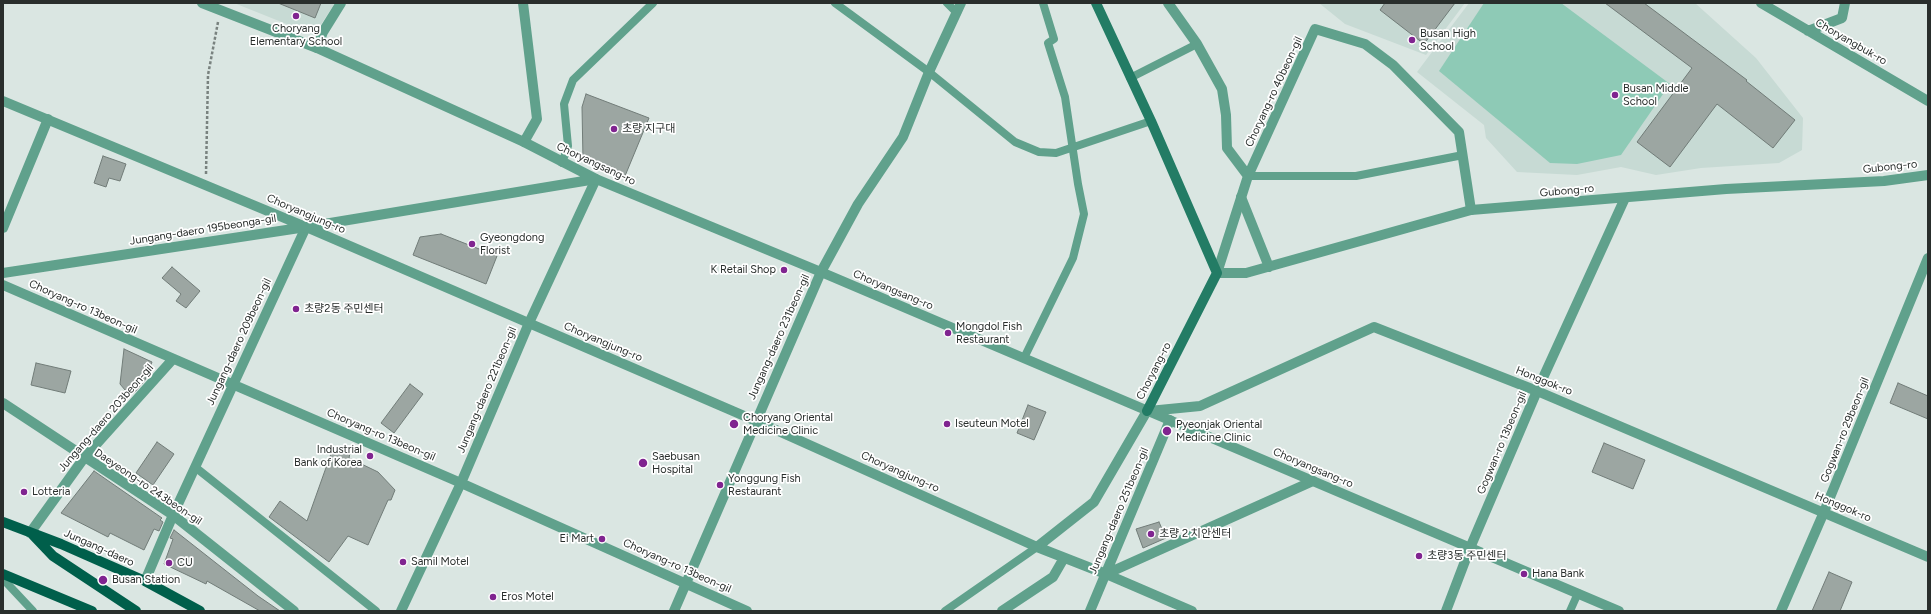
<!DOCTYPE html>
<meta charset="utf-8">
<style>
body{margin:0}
#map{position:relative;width:1931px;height:614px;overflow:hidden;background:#dae6e2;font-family:Figtree,sans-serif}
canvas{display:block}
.frame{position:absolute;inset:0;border:4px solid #292e2c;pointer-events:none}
</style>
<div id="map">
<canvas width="1931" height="614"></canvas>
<div class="frame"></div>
</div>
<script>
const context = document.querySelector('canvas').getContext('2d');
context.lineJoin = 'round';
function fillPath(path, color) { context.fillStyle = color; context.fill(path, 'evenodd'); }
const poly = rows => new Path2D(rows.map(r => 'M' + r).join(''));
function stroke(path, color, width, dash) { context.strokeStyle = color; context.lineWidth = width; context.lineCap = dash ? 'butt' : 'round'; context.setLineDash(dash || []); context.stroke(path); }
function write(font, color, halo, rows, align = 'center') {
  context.font = font + ' Figtree,"Noto Sans KR",sans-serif'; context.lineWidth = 3.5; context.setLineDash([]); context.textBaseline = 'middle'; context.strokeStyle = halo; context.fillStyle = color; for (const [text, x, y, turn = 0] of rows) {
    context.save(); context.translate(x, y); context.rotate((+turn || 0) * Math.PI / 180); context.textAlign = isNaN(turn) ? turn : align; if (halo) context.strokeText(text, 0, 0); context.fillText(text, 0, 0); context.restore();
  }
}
const built = poly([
 [234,3,335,3,314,35],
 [1319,3,1465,3,1426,55,1345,24],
 [1469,3,1695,3,1756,58,1803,118,1802,150,1779,163,1701,168,1656,175,1621,167,1577,175,1517,172,1486,138,1484,125,1417,72]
]);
const green = poly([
 [1484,3,1561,3,1670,84,1621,155,1577,164,1550,163,1439,71]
]);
const building = poly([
 [278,3,321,3,315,18,278,3],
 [1385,3,1455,3,1424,44,1380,10,1385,3],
 [1605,3,1644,3,1747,80,1746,81,1795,120,1773,148,1717,104,1670,167,1637,142,1692,68,1605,3],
 [586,94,649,118,625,176,583,160,582,107,586,94],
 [103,156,126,164,120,181,109,178,106,187,94,183,103,156],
 [441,234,497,256,486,284,413,255,420,237,441,234],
 [172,267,200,291,186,308,176,301,181,294,162,278,172,267],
 [124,349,152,362,145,380,134,393,125,390,120,384,124,349],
 [36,363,71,371,65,393,31,385,36,363],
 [1898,383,1928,396,1928,419,1890,403,1898,383],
 [410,384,423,394,394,433,381,423,410,384],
 [1028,405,1046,412,1034,440,1017,433,1028,405],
 [157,442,174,454,153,485,136,473,157,442],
 [1604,443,1645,460,1633,489,1592,472,1604,443],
 [333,448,350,453,349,458,378,472,395,490,391,500,388,500,368,545,348,536,329,562,269,517,280,501,307,521,333,448],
 [94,471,162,518,160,520,163,522,159,531,154,529,144,550,110,533,108,537,61,513,94,471],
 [1159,522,1166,538,1143,548,1136,529,1159,522],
 [174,530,258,596,280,611,260,611,207,581,206,584,164,564,173,539,170,538,174,530],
 [1829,572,1852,582,1840,611,1812,611,1829,572]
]);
const path = poly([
 [206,174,208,75,218,22]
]);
const service = poly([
 [835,3,929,72,1015,142,1039,152,1056,153,1151,121],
 [947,3,957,13],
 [1130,78,1197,44],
 [562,163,568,146,564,104,573,80,653,3],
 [1248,176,1356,176,1463,155],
 [1024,358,1073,258,1084,214,1078,184,1065,97,1048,43,1054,39,1043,3],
 [195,467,376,611],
 [3,579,33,611],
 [945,611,1037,547],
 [1570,611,1578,593]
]);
const minor = poly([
 [523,3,537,119,524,142],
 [1168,3,1197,44,1222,89,1226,115,1227,148,1248,176],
 [1761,3,1928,101],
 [1808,31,1842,18,1845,3],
 [317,48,323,32,341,3],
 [3,228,48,119],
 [1217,273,1248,176,1315,29,1365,44,1393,65,1459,132,1471,210],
 [3,285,461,483,747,611],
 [3,403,173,515,294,611],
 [1147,411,1094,502,1037,547,1106,574,1192,611],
 [30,533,84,458,173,359],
 [1106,574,1313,481],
 [145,581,173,515,306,227],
 [401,611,461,483,529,323,596,179],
 [674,611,821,272,858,204,903,137,929,72,961,3],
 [1002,611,1053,577,1064,558],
 [1090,611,1170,420],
 [1446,611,1470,548,1537,391,1625,198],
 [1781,611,1824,512,1928,258]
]);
const tertiary = poly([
 [202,3,317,48,524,142,596,179,821,272,1619,611],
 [3,101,306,227,756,421,1037,547],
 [1241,197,1269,267],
 [3,273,306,227,596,179],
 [1217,273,1246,273,1471,210,1726,189,1884,181,1928,175],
 [1149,411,1200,406,1374,327,1537,391,1928,557]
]);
const secondary = poly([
 [1096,3,1151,121,1217,273,1147,411]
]);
const primary = poly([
 [3,522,61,544,145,581,200,611],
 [33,535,53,556,136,611],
 [3,574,92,611]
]);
const markers = [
 [296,16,4,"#802490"],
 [1412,40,4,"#802490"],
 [1615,95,4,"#802490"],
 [614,129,4,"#802490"],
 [472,244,4,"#802490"],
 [784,270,4,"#802490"],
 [296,309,4,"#802490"],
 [948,333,4,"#802490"],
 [734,424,5,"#802490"],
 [947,424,4,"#802490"],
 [1167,431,5,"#802490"],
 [370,456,4,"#802490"],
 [643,463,5,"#802490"],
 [720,485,4,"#802490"],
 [24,492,4,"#802490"],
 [1151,534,4,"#802490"],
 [602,539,4,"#802490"],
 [1419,556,4,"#802490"],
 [403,562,4,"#802490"],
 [169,563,4,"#802490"],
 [1524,574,4,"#802490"],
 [103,580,5,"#802490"],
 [493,597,4,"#802490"]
];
const poiNames = [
 ["Choryang",296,29,"center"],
 ["Elementary School",296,42,"center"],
 ["Busan High",1420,34],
 ["School",1420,47],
 ["Busan Middle",1623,89],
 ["School",1623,102],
 ["초량 지구대",622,129],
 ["Gyeongdong",480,238],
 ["Florist",480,251],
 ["K Retail Shop",776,270,"right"],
 ["초량2동 주민센터",304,309],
 ["Mongdol Fish",956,327],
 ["Restaurant",956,340],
 ["Choryang Oriental",743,418],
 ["Medicine Clinic",743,431],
 ["Iseuteun Motel",955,424],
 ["Pyeonjak Oriental",1176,425],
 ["Medicine Clinic",1176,438],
 ["Industrial",362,450,"right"],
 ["Bank of Korea",362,463,"right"],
 ["Saebusan",652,457],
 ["Hospital",652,470],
 ["Yonggung Fish",728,479],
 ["Restaurant",728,492],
 ["Lotteria",32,492],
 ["초량 2 치안센터",1159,534],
 ["Ei Mart",594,539,"right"],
 ["초량3동 주민센터",1427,556],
 ["Samil Motel",411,562],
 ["CU",177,563],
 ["Hana Bank",1532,574],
 ["Busan Station",112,580],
 ["Eros Motel",501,597]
];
const streetNames = [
 ["Choryangbuk-ro",1851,42,30],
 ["Choryang-ro 40beon-gil",1274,92,-65],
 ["Choryangsang-ro",596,164,25],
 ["Gubong-ro",1890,167,-6],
 ["Gubong-ro",1567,191,-5],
 ["Choryangjung-ro",306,214,23],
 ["Jungang-daero 195beonga-gil",203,230,-9],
 ["Choryangsang-ro",893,290,23],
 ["Choryang-ro 13beon-gil",83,307,24],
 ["Jungang-daero 231beon-gil",779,337,-66],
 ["Jungang-daero 209beon-gil",239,342,-65],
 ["Choryangjung-ro",603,342,23],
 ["Choryang-ro",1154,371,-63],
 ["Honggok-ro",1544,381,22],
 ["Jungang-daero 221beon-gil",487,390,-67],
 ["Jungang-daero 203beon-gil",106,418,-49],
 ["Gogwan-ro 29beon-gil",1845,430,-68],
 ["Choryang-ro 13beon-gil",381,435,23],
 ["Gogwan-ro 13beon-gil",1502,443,-67],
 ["Choryangsang-ro",1313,468,23],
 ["Choryangjung-ro",900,472,24],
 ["Daeyeong-ro 243beon-gil",148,487,34],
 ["Honggok-ro",1843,507,23],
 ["Jungang-daero 251beon-gil",1119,511,-67],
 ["Jungang-daero",99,548,24],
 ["Choryang-ro 13beon-gil",677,566,24]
];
fillPath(built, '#c7dad4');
fillPath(green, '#8ecab6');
fillPath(building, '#9ca6a2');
stroke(building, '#717c78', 1);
stroke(path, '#79827f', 2.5, [3, 2]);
stroke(service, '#60a18c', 8);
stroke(minor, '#60a18c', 10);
stroke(tertiary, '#60a18c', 10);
stroke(secondary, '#237c65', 10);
stroke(primary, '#005f4b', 10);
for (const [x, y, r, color] of markers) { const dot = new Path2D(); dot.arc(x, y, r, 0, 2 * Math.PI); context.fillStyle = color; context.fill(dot); stroke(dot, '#fff', 1.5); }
write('11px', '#292e2c', '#fff', poiNames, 'left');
write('11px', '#292e2c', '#fff', streetNames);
</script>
